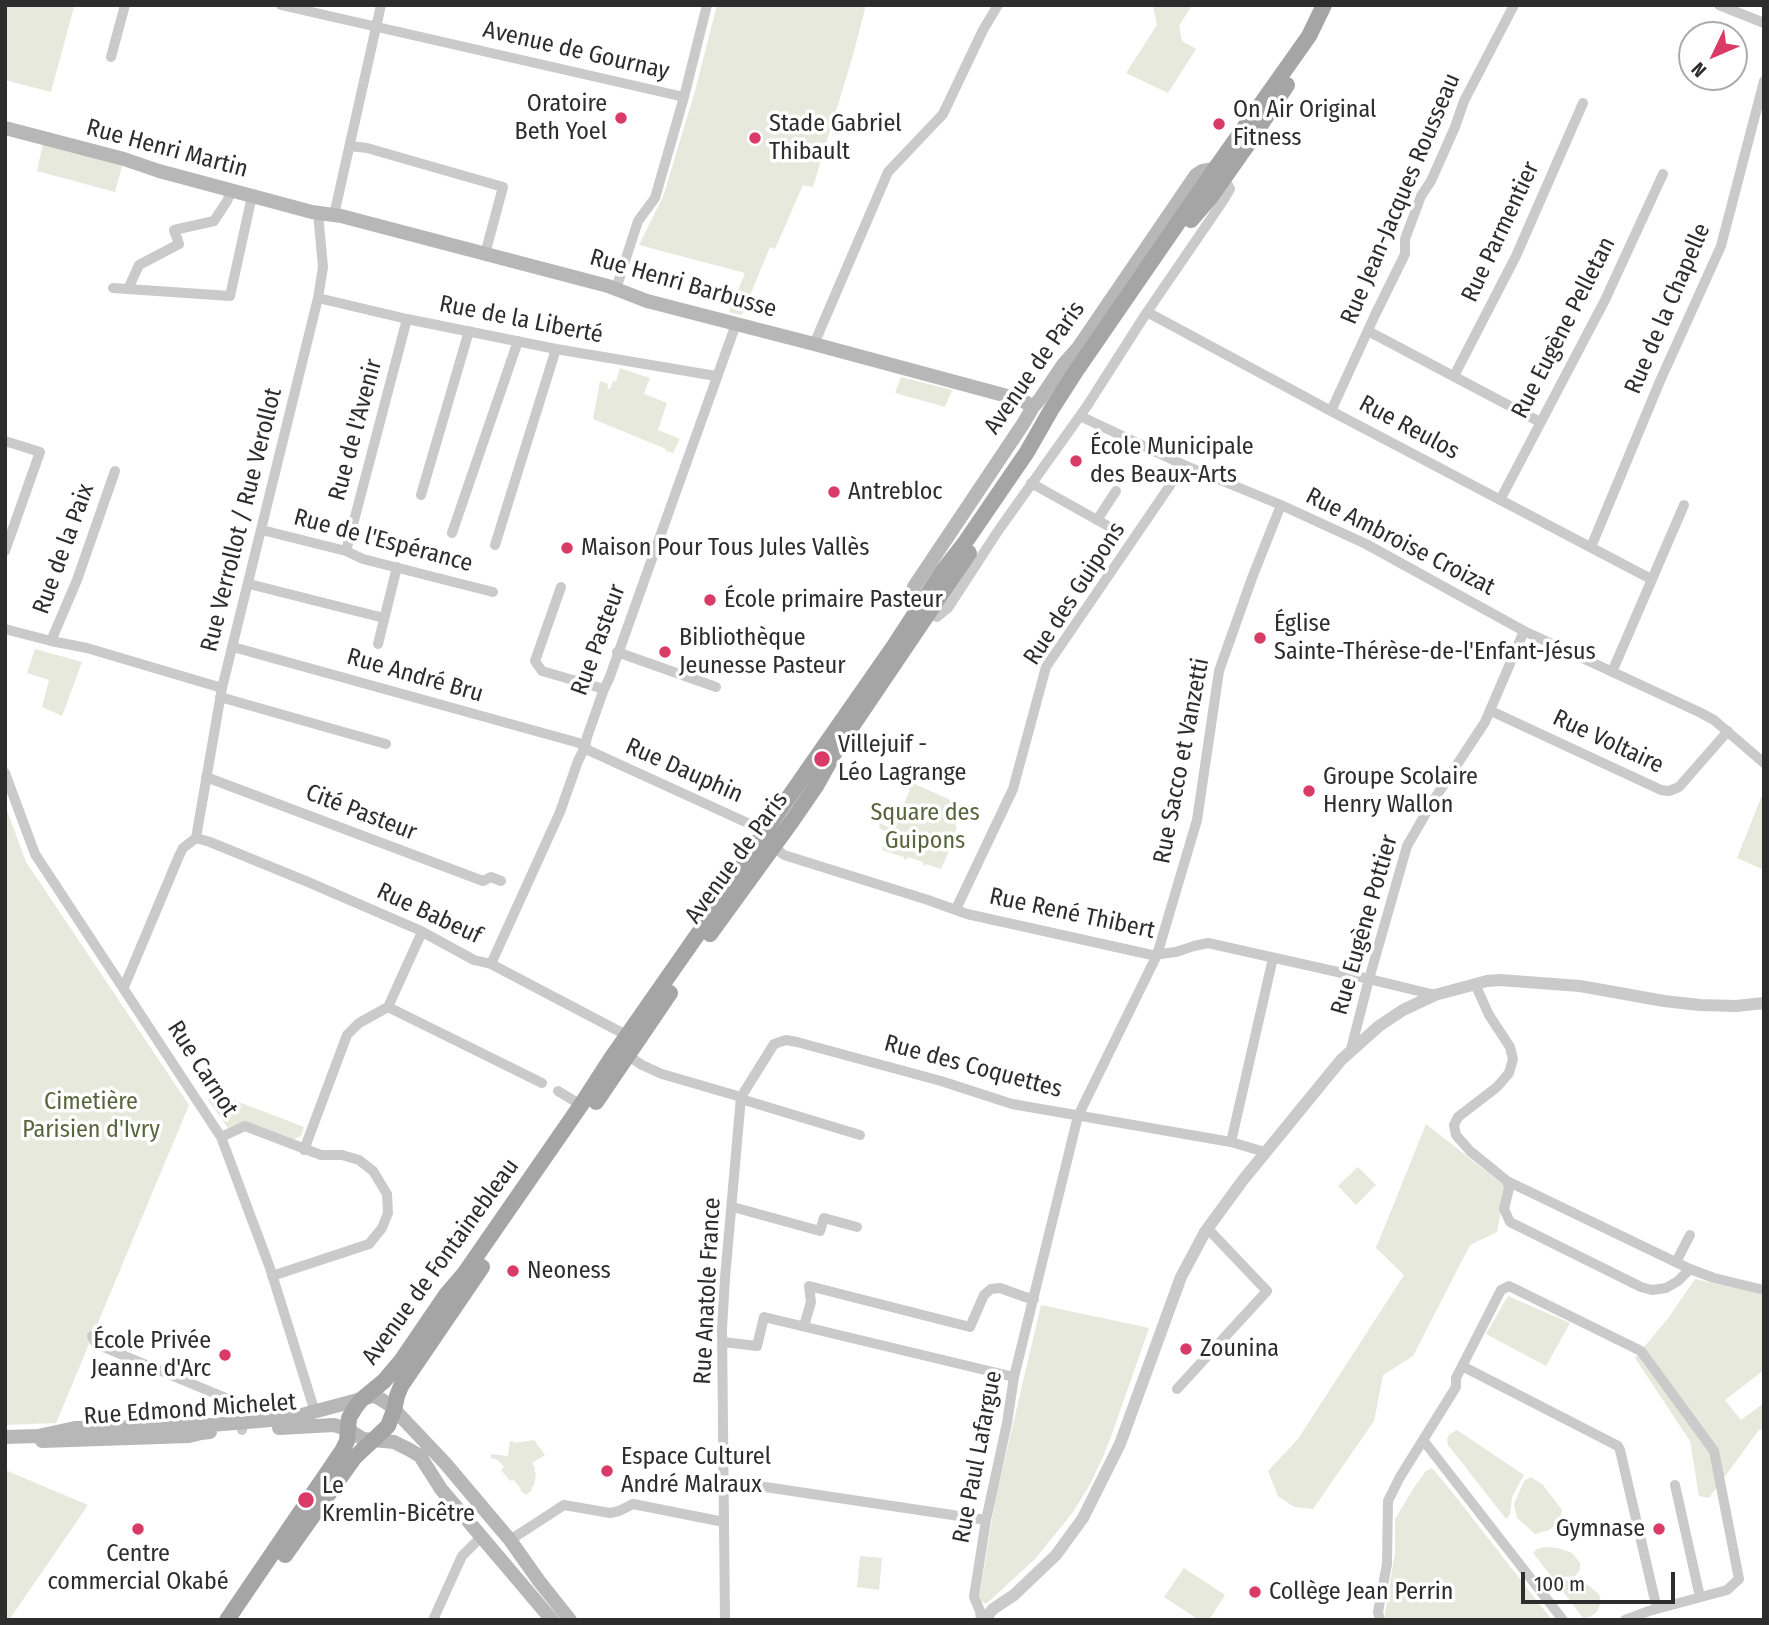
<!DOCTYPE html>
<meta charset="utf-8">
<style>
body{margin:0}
#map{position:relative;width:1769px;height:1625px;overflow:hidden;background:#fff;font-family:"Fira Sans Condensed",sans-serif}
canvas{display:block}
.frame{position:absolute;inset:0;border:7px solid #2d2d2d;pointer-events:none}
.north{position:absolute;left:1678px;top:21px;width:70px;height:70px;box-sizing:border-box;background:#fff;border:2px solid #ababab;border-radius:50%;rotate:226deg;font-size:19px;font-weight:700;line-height:28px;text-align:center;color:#2d2d2d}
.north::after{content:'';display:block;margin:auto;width:24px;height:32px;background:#d93a66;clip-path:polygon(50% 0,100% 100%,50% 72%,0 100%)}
.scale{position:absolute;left:1521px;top:1572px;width:154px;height:32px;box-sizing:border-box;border:4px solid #2d2d2d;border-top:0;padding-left:9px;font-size:21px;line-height:24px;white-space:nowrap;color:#2d2d2d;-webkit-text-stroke:5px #fff;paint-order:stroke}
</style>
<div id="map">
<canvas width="1769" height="1625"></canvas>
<div class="frame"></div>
<div class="north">N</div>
<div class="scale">100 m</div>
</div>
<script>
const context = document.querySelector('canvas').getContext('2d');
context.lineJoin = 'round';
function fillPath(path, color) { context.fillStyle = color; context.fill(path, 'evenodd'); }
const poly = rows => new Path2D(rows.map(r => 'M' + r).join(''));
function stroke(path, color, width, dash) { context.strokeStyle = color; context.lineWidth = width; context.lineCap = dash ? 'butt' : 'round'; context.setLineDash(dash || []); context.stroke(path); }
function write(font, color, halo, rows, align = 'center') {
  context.font = font + ' "Fira Sans Condensed",sans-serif'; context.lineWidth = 7; context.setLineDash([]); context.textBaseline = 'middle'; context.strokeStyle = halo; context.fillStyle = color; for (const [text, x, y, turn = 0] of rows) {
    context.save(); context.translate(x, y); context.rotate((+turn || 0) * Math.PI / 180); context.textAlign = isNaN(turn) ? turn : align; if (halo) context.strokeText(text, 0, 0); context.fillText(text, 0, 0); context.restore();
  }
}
const green = poly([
 [5,5,66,5,74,7,51,92,5,80],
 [717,5,866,5,853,55,813,187,803,185,775,249,770,247,742,315,729,312,745,273,639,245,663,197,695,91],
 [1153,5,1192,5,1179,26,1182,41,1196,49,1168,93,1126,73,1157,25],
 [44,139,124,159,115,192,37,171],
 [620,368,650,378,644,394,667,403,658,430,680,439,673,453,666,451,666,449,593,419,600,381,608,384,607,388,610,389,613,381,616,381],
 [901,377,952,390,945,407,895,393],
 [35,649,82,662,62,716,42,707,49,680,27,673],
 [908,781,964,806,955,826,957,828,950,842,948,850,949,851,941,869,926,864,925,866,923,865,923,862,908,857,906,860,904,859,904,857,882,850,888,838,886,837,888,833,879,828,880,823,891,828,895,820,897,820,910,790,906,786],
 [1764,790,1764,870,1737,858],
 [5,805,26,862,189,1105,56,1423,5,1425],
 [215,1093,304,1127,301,1136,294,1139,246,1121,228,1128,208,1100],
 [1426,1124,1506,1187,1497,1232,1470,1245,1413,1356,1383,1375,1374,1421,1313,1509,1294,1507,1278,1496,1268,1471,1298,1439,1404,1275,1376,1248],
 [1358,1167,1376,1185,1356,1205,1338,1186],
 [1695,1279,1764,1295,1764,1370,1725,1400,1741,1420,1764,1403,1764,1428,1759,1430,1709,1498,1699,1496,1690,1441,1635,1358,1669,1317],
 [1508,1296,1570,1323,1546,1366,1486,1334],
 [1041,1305,1149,1328,1112,1434,1103,1457,1089,1486,1073,1512,1035,1559,986,1604,979,1600,995,1501],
 [1457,1430,1524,1475,1512,1497,1510,1515,1506,1519,1448,1445,1447,1439,1450,1434],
 [534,1440,545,1455,532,1463,535,1468,534,1472,536,1473,534,1485,531,1488,532,1490,526,1495,520,1490,521,1489,513,1479,510,1481,501,1470,504,1467,498,1460,491,1458,491,1454,508,1456,510,1441,514,1442,515,1443],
 [1432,1468,1452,1492,1552,1620,1384,1620,1395,1552,1395,1519,1413,1489,1426,1471],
 [5,1470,88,1505,9,1620,5,1620],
 [1531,1477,1543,1485,1562,1510,1560,1520,1549,1530,1535,1534,1517,1518,1514,1504,1524,1481],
 [1545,1547,1558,1548,1572,1553,1580,1563,1580,1570,1575,1576,1554,1578,1551,1576,1533,1553,1537,1549],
 [860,1556,882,1558,879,1590,857,1587],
 [1184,1568,1225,1595,1209,1620,1199,1620,1164,1597],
 [1564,1580,1575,1581,1588,1585,1599,1594,1601,1602,1597,1612,1590,1617,1583,1618,1556,1582]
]);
const minor = poly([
 [281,5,684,97],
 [1719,5,1764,23],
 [111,57,125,5],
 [350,146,367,148,503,187,485,254],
 [334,215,381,5],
 [113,288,230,296,252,196],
 [128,289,139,265,179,244,174,230,214,221,227,201,232,190],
 [616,289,638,221,655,198,684,97,707,5],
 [318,298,407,319,556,349,716,376],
 [1147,312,1331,411,1651,579],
 [1368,331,1540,422],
 [814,344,888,172,943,114,983,30,998,5],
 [1454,376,1516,256,1583,103],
 [1331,411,1375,315,1405,254,1405,239,1421,196,1431,181,1455,127,1464,101,1514,5],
 [1080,416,1184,465,1281,505,1366,544,1524,631,1699,712,1714,720,1764,763],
 [5,441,40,452,5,551],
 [1031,483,1108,526],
 [421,495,469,331],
 [1500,500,1605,300,1663,174],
 [1097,520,1116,491],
 [262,530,346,551,363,559,493,592],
 [452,533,518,341],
 [495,545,556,349],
 [1591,547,1660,381,1721,246,1764,81],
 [346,551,407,319],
 [249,584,384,618],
 [561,587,535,661,542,671,604,689],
 [928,614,937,617,948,608,998,531,1087,406,1147,312,1223,201,1230,189,1224,178],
 [5,629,51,641,87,648,222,688],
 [51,641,77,580,115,471],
 [378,644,397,567],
 [233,647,579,743,590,751,752,825,763,834,773,846,784,855,928,900,967,914,1152,955,1176,952,1194,946,1208,943,1369,979,1435,995],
 [617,652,716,687],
 [1612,672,1684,505],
 [220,697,386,744],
 [1491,711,1661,790,1669,791,1679,787,1728,731],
 [5,773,35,854,221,1137,270,1268,315,1412],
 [206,777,483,881,491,877,501,881],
 [196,838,222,688,318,298,323,267,318,213],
 [196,838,210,842,308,882,419,930,474,960,491,964,630,1037],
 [956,909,1013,789,1046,667,1184,465],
 [491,964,560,812,578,761,585,747,587,737,604,689,609,679,736,324],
 [1475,984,1489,1015,1510,1047,1513,1059,1509,1073,1497,1087,1458,1117,1454,1125,1456,1135,1470,1151,1507,1181,1690,1269,1714,1278,1764,1290],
 [124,987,179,856,183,848,196,838],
 [388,1007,542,1083],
 [388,1007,422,932],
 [1351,1049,1369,979,1407,846,1433,801,1485,722,1524,631],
 [624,1053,642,1065,662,1074,741,1097],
 [558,1091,581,1105],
 [741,1099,860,1135],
 [221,1137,245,1126,321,1155,342,1155,359,1160,373,1171,387,1194,388,1213,382,1228,369,1244,272,1276],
 [1231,1142,1273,958],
 [304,1150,347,1035,359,1023,388,1007],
 [1507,1181,1509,1188,1504,1209,1510,1222,1641,1287,1652,1290,1666,1288,1678,1281,1690,1269],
 [733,1207,820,1231,824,1218,857,1227],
 [1676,1262,1690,1235],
 [804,1326,811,1302,809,1286,970,1327,984,1295,991,1289,1000,1288,1025,1297,1034,1299],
 [92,1336,96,1344,238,1403,244,1416,242,1430],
 [723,1342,757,1346,764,1317,1014,1377],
 [1462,1366,1618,1446,1620,1450,1657,1609],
 [1177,1389,1267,1291,1208,1229],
 [1423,1440,1563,1620],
 [725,1481,986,1520],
 [1675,1485,1700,1597],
 [510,1540,564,1505,610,1513,619,1511,633,1504,724,1522],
 [433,1620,462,1556,481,1537],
 [725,1620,722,1329,725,1278,741,1097,774,1044,786,1040,797,1042,941,1081,1012,1104,1231,1142,1265,1152],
 [981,1620,980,1611,974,1597,986,1520,1007,1423,1014,1377,1078,1116,1157,955,1197,820,1219,671,1252,578,1281,505],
 [1380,1620,1378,1612,1387,1564,1388,1501,1400,1477,1456,1387,1456,1378,1501,1290,1509,1286,1641,1351,1714,1451,1739,1579,1727,1590,1649,1611,1625,1620]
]);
const tertiary = poly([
 [984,1620,993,1609,1014,1595,1056,1555,1083,1518,1120,1444,1181,1277,1205,1232,1243,1180,1341,1060,1379,1026,1403,1010,1435,995,1487,981,1500,980,1580,986,1664,1001,1700,1005,1736,1006,1764,1003]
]);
const secondary = poly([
 [5,128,124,159,159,171,312,212,341,216,608,286,647,301,814,344,1011,397,1025,402,1033,407],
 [918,608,912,595,914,587,1023,424,1033,407,1040,399,1063,365,1078,348,1196,175,1202,171,1215,169],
 [279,1428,334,1425,347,1429,363,1439,394,1442,410,1450,420,1456,441,1489,552,1620],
 [5,1437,38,1436,75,1428,199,1426,271,1420,294,1417,373,1396,377,1397,390,1405,445,1463,510,1540,539,1581,570,1620],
 [42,1441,189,1436,201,1433,210,1432]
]);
const primary = poly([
 [1191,220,1210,198,1246,147,1287,85],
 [710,934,792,821,816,786,836,750,969,553],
 [596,1102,670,993],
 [285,1555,354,1458,388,1426,394,1410,397,1396,401,1386,482,1267],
 [227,1620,342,1451,347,1441,349,1418,355,1408,361,1400,384,1381,401,1361,446,1295,464,1274,581,1105,610,1060,700,931,763,834,894,646,942,572,964,544,1027,452,1051,410,1076,371,1215,169,1309,36,1324,5]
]);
const markers = [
 [621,118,7,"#d93a66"],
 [1219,124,7,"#d93a66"],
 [755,138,7,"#d93a66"],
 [1076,461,7,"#d93a66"],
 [834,492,7,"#d93a66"],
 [567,548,7,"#d93a66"],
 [710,600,7,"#d93a66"],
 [1260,638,7,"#d93a66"],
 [665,652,7,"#d93a66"],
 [822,759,9,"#d93a66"],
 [1309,791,7,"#d93a66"],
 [513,1271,7,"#d93a66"],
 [1186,1349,7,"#d93a66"],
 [225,1355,7,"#d93a66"],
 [607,1471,7,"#d93a66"],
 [306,1500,9,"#d93a66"],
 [138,1529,7,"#d93a66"],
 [1659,1529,7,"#d93a66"],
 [1255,1592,7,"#d93a66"]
];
const streetNames = [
 ["Avenue de Gournay",576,51,13],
 ["Rue Henri Martin",167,149,15],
 ["Rue Jean-Jacques Rousseau",1401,199,-67],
 ["Rue Parmentier",1501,232,-65],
 ["Rue Henri Barbusse",683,284,16],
 ["Rue de la Chapelle",1668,309,-67],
 ["Rue de la Liberté",521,320,11],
 ["Rue Eugène Pelletan",1564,328,-63],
 ["Avenue de Paris",1035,368,-55],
 ["Rue Reulos",1409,428,28],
 ["Rue de l'Avenir",356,430,-75],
 ["Rue Verrollot / Rue Verollot",242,520,-76],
 ["Rue de l'Espérance",383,541,15],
 ["Rue Ambroise Croizat",1400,542,27],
 ["Rue de la Paix",64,549,-70],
 ["Rue des Guipons",1075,594,-57],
 ["Rue Pasteur",599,640,-70],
 ["Rue André Bru",415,676,16],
 ["Rue Voltaire",1608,742,25],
 ["Rue Sacco et Vanzetti",1182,761,-79],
 ["Rue Dauphin",684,771,24],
 ["Cité Pasteur",361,813,21],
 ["Avenue de Paris",737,858,-54],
 ["Rue Babeuf",429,914,25],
 ["Rue René Thibert",1072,914,12],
 ["Rue Eugène Pottier",1365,925,-74],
 ["Rue des Coquettes",973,1067,15],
 ["Rue Carnot",202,1069,57],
 ["Avenue de Fontainebleau",441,1262,-54],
 ["Rue Anatole France",708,1291,-87],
 ["Rue Edmond Michelet",190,1410,-4],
 ["Rue Paul Lafargue",978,1457,-79]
];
const poiNames = [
 ["Oratoire",607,104,"right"],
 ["Beth Yoel",607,132,"right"],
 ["On Air Original",1233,110],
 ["Fitness",1233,138],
 ["Stade Gabriel",769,124],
 ["Thibault",769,152],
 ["École Municipale",1090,447],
 ["des Beaux-Arts",1090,475],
 ["Antrebloc",848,492],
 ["Maison Pour Tous Jules Vallès",581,548],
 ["École primaire Pasteur",724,600],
 ["Église",1274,624],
 ["Sainte-Thérèse-de-l'Enfant-Jésus",1274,652],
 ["Bibliothèque",679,638],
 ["Jeunesse Pasteur",679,666],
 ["Villejuif -",838,745],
 ["Léo Lagrange",838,773],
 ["Groupe Scolaire",1323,777],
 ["Henry Wallon",1323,805],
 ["Neoness",527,1271],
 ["École Privée",211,1341,"right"],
 ["Jeanne d'Arc",211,1369,"right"],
 ["Zounina",1200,1349],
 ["Espace Culturel",621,1457],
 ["André Malraux",621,1485],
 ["Le",322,1486],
 ["Kremlin-Bicêtre",322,1514],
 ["Gymnase",1645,1529,"right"],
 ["Centre",138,1554,"center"],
 ["commercial Okabé",138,1582,"center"],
 ["Collège Jean Perrin",1269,1592]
];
const parkNames = [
 ["Square des",925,813],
 ["Guipons",925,841],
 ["Cimetière",91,1102],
 ["Parisien d'Ivry",91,1130]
];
fillPath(green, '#e6e9db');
stroke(minor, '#cacaca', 10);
stroke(tertiary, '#cacaca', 12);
stroke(secondary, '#b7b7b7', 14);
stroke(primary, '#a5a5a5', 16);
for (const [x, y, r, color] of markers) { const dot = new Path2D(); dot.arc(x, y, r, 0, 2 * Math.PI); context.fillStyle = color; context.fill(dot); stroke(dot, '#fff', 2.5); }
write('24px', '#2d2d2d', '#fff', streetNames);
write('24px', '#2d2d2d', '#fff', poiNames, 'left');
write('24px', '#58653d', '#fff', parkNames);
</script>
